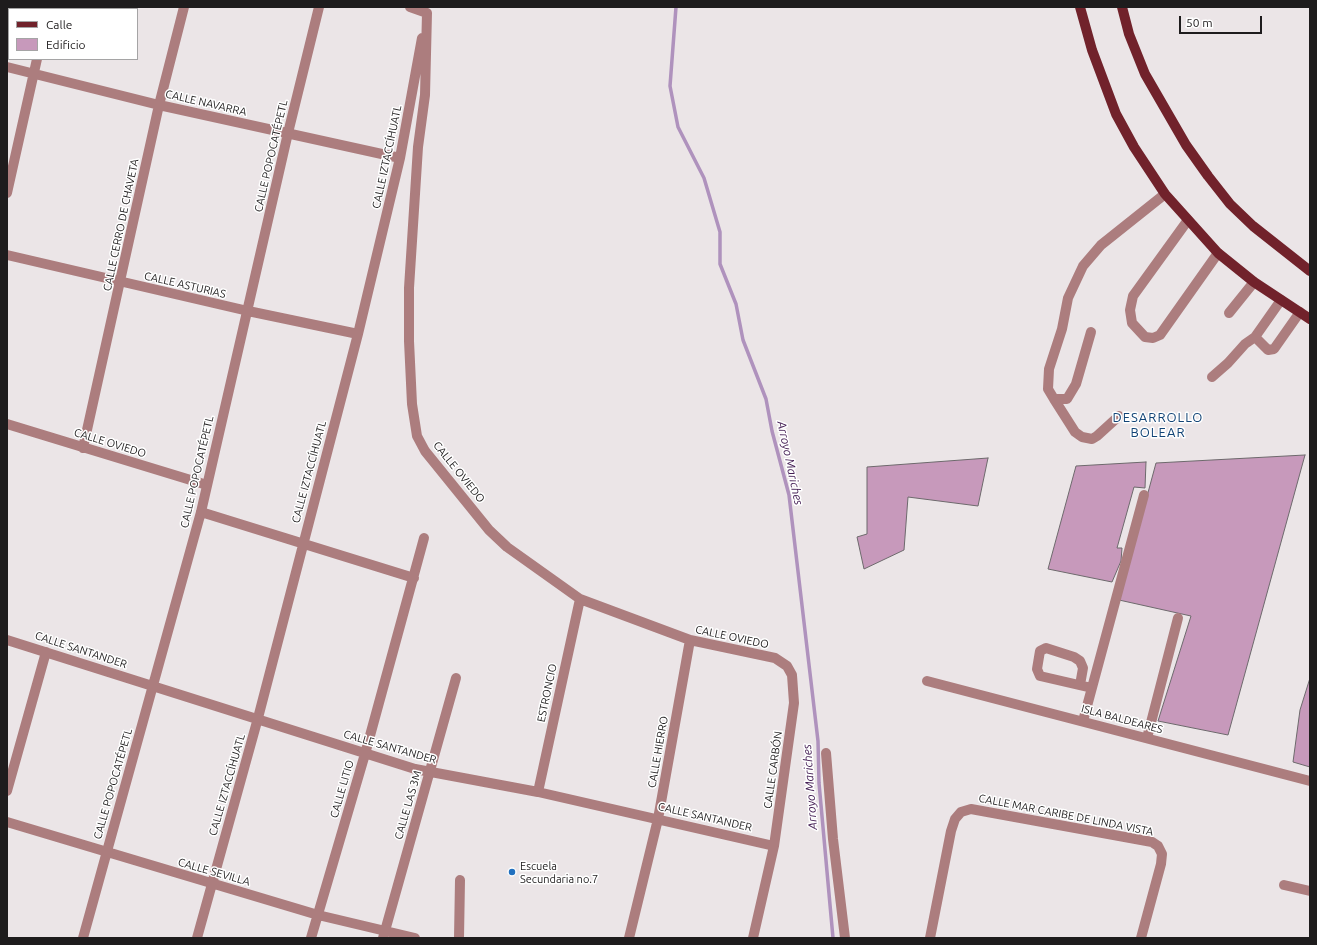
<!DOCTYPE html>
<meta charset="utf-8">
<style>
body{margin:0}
#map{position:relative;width:1317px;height:945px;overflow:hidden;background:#ebe5e7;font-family:Ubuntu,sans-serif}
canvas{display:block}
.frame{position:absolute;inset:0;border:8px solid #1e1c1d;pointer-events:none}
.legend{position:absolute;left:8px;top:8px;width:130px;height:52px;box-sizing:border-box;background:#fff;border:1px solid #a5a4a5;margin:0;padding:5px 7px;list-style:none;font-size:12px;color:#1e1c1d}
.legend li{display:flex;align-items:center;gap:8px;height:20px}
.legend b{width:20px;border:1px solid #a5a4a5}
.scale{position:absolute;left:1179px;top:16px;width:83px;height:18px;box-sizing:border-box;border:2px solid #1e1c1d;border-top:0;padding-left:5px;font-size:12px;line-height:14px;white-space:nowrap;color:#1e1c1d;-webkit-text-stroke:3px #fff;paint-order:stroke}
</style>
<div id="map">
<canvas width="1317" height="945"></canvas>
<div class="frame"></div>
<ul class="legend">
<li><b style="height:5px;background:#71222b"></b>Calle</li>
<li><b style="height:11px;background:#c799bb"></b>Edificio</li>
</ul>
<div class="scale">50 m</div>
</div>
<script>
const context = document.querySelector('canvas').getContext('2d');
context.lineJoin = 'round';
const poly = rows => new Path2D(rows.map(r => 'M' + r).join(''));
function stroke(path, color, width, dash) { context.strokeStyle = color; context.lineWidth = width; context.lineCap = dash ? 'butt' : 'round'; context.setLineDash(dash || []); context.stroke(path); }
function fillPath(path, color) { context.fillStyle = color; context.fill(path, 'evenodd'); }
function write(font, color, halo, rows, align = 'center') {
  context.font = font + ' Ubuntu,sans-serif'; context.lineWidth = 3; context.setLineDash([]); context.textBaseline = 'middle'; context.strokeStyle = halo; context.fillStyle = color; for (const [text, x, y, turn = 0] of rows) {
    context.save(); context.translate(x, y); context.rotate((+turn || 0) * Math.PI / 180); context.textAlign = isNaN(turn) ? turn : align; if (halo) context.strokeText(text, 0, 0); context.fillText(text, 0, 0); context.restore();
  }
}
const stream = poly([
 [676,7,670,86,678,127,704,178,720,232,720,264,736,304,743,340,766,399,772,431,789,495,818,741,819,783,833,938]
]);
const building = poly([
 [1305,455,1228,735,1158,721,1191,616,1119,600,1156,463,1305,455],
 [988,458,978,506,908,497,904,550,864,569,857,537,867,534,867,467,988,458],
 [1146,462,1145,488,1134,487,1117,548,1122,548,1121,561,1112,582,1048,569,1076,466,1146,462],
 [1310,678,1310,767,1293,762,1300,710,1310,678]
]);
const minor = poly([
 [410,7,427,13],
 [51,9,51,7],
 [427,13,425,95,418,147,409,288,409,341,412,404,417,436,425,451,489,530,507,547,580,599,690,640,775,658,787,666,792,675,794,703,774,846,753,938],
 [7,67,159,105,400,158],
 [7,193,37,59],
 [1188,220,1133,296,1130,310,1132,323,1145,337,1153,338,1160,335,1218,253],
 [7,255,248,311,358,334],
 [1281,300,1255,337,1268,350,1274,349,1300,312],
 [1229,313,1254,282],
 [1091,332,1076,384,1067,399,1054,399,1048,389,1049,369,1062,329,1068,298,1083,266,1101,245,1165,194],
 [1212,377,1228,363,1245,344,1255,337],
 [1054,399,1075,432,1082,437,1092,439,1097,436,1119,416],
 [7,424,207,485],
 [83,448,159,105,184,7],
 [201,512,414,578],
 [7,640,415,769,538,792,774,846],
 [927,681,1310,781],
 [1080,685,1083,668,1080,661,1074,657,1046,648,1040,651,1037,669,1040,676,1092,688],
 [1083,721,1144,495],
 [1147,738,1178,618],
 [826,753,833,839,845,938],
 [7,791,46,652],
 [538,792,580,599],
 [7,822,318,915,415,938],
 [1284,885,1310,891],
 [83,938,201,512,288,133,319,7],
 [197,938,258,718,358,334,400,158,422,38],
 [311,938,365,754,424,538],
 [383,938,456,678],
 [459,938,460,880],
 [629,938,658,819,690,640],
 [930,938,951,831,955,819,961,812,971,809,1152,842,1158,846,1162,854,1161,864,1141,938]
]);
const major = poly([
 [1080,7,1092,50,1116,114,1134,147,1165,194,1218,253,1254,282,1310,319],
 [1122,7,1129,34,1145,74,1186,145,1208,176,1230,204,1253,226,1310,271]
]);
const markers = [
 [512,872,4,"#2170bf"]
];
const streetNames = [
 ["CALLE NAVARRA",206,103,13],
 ["CALLE POPOCATÉPETL",271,156,-77],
 ["CALLE IZTACCÍHUATL",387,157,-78],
 ["CALLE CERRO DE CHAVETA",121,225,-78],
 ["CALLE ASTURIAS",185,285,13],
 ["CALLE OVIEDO",110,443,17],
 ["CALLE POPOCATÉPETL",197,472,-77],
 ["CALLE IZTACCÍHUATL",309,472,-75],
 ["CALLE OVIEDO",459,472,51],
 ["CALLE OVIEDO",732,637,12],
 ["CALLE SANTANDER",81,650,18],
 ["ESTRONCIO",547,693,-78],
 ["ISLA BALDEARES",1122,719,15],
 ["CALLE SANTANDER",390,747,16],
 ["CALLE HIERRO",658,752,-80],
 ["CALLE CARBÓN",773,770,-82],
 ["CALLE POPOCATÉPETL",113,784,-74],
 ["CALLE IZTACCÍHUATL",227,785,-74],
 ["CALLE LITIO",342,789,-74],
 ["CALLE LAS 3M",408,805,-74],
 ["CALLE MAR CARIBE DE LINDA VISTA",1066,815,11],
 ["CALLE SANTANDER",705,817,13],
 ["CALLE SEVILLA",214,872,16]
];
const poiNames = [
 ["Escuela",520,866],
 ["Secundaria no.7",520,879]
];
const waterNames = [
 ["Arroyo Mariches",790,463,78],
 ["Arroyo Mariches",810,787,-94]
];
const quarterNames = [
 ["DESARROLLO",1158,418],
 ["BOLEAR",1158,433]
];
stroke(stream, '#af92bd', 3.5);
fillPath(building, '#c799bb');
stroke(building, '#6d696c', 1);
stroke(minor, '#ac7d7e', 10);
stroke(major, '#71222b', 10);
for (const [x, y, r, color] of markers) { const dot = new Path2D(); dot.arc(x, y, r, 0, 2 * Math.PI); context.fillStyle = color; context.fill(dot); stroke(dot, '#fff', 1.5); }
write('11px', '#1e1c1d', '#fff', streetNames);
write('11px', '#1e1c1d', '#fff', poiNames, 'left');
write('italic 12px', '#431d53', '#fff', waterNames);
context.letterSpacing = '1px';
write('13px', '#124476', '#fff', quarterNames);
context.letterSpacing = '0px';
</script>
